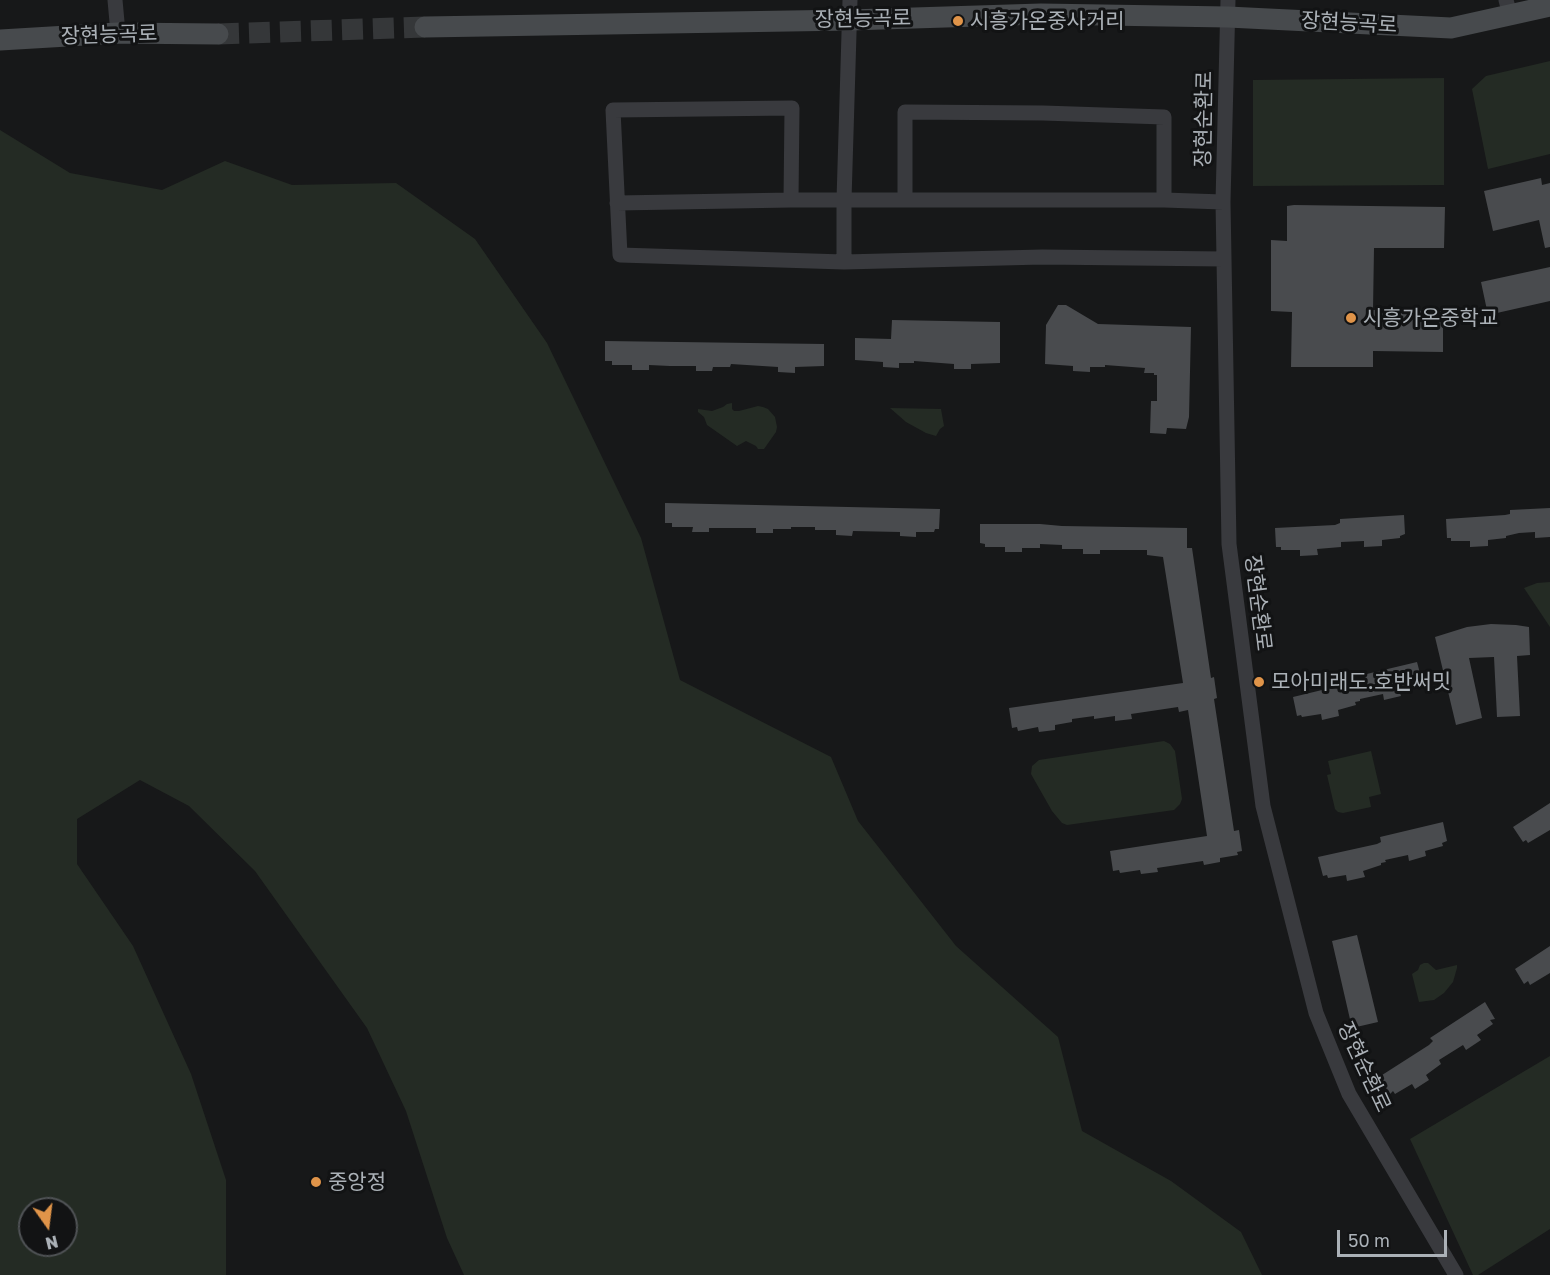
<!DOCTYPE html>
<meta charset="utf-8">
<style>
body{margin:0}
#map{position:relative;width:1550px;height:1275px;overflow:hidden;background:#171819;font-family:"Golos Text",sans-serif}
canvas{display:block}
.north{position:absolute;left:18px;top:1197px;width:60px;height:60px;box-sizing:border-box;background:#121314;border:2px solid #4f5255;border-radius:50%;rotate:166deg;font-size:16px;font-weight:700;line-height:24px;text-align:center;color:#abb1b7}
.north::after{content:'';display:block;margin:auto;width:21px;height:27px;background:#e09449;clip-path:polygon(50% 0,100% 100%,50% 72%,0 100%)}
.scale{position:absolute;left:1337px;top:1230px;width:110px;height:27px;box-sizing:border-box;border:3px solid #abb1b7;border-top:0;padding-left:8px;font-size:18px;line-height:21px;white-space:nowrap;color:#abb1b7;-webkit-text-stroke:4px #121314;paint-order:stroke}
</style>
<div id="map">
<canvas width="1550" height="1275"></canvas>
<div class="north">N</div>
<div class="scale">50 m</div>
</div>
<script>
const context = document.querySelector('canvas').getContext('2d');
context.lineJoin = 'round';
function fillPath(path, color) { context.fillStyle = color; context.fill(path, 'evenodd'); }
const poly = rows => new Path2D(rows.map(r => 'M' + r).join(''));
function stroke(path, color, width, dash) { context.strokeStyle = color; context.lineWidth = width; context.lineCap = dash ? 'butt' : 'round'; context.setLineDash(dash || []); context.stroke(path); }
function write(font, color, halo, rows, align = 'center') {
  context.font = font + ' "Golos Text","Noto Sans KR",sans-serif'; context.lineWidth = 6; context.setLineDash([]); context.textBaseline = 'middle'; context.strokeStyle = halo; context.fillStyle = color; for (const [text, x, y, turn = 0] of rows) {
    context.save(); context.translate(x, y); context.rotate((+turn || 0) * Math.PI / 180); context.textAlign = isNaN(turn) ? turn : align; if (halo) context.strokeText(text, 0, 0); context.fillText(text, 0, 0); context.restore();
  }
}
const green = poly([
 [1550,61,1550,154,1488,169,1472,89,1486,76],
 [1444,78,1444,185,1253,186,1253,80],
 [0,130,70,173,162,190,225,161,292,185,396,183,475,239,547,343,641,538,680,680,831,757,858,821,956,946,1058,1037,1082,1131,1171,1181,1241,1232,1262,1275,464,1275,447,1238,406,1111,367,1028,255,871,189,806,140,780,77,819,77,864,133,946,191,1074,226,1180,226,1275,0,1275],
 [30,1209,66,1209,66,1245,30,1245],
 [732,403,732,409,734,411,739,411,758,406,763,407,768,409,775,417,777,427,776,432,764,449,758,449,756,446,746,441,737,446,707,425,704,417,698,412,698,409,712,411,723,407,727,404],
 [890,408,941,409,944,426,940,429,936,436,926,433,906,422],
 [1550,582,1550,627,1524,588,1537,583],
 [1164,741,1170,744,1175,751,1182,799,1180,804,1174,810,1067,825,1062,823,1052,811,1031,774,1032,766,1039,760],
 [1371,751,1381,794,1369,797,1371,807,1343,813,1338,812,1335,809,1327,775,1331,774,1328,761],
 [1424,963,1428,963,1436,970,1457,965,1457,968,1453,982,1444,993,1434,1000,1419,1002,1412,974,1418,970,1420,965],
 [1550,1056,1550,1229,1478,1275,1473,1275,1410,1139]
]);
const building = poly([
 [1541,178,1542,185,1550,183,1550,247,1545,248,1539,220,1493,231,1484,191],
 [1294,205,1445,207,1444,248,1374,248,1373,310,1443,311,1443,352,1373,351,1373,367,1291,367,1292,312,1271,311,1271,240,1287,241,1287,206],
 [1550,267,1550,301,1488,315,1481,282],
 [1058,305,1066,305,1098,324,1191,327,1189,417,1186,429,1167,428,1166,434,1150,433,1151,401,1157,401,1157,375,1154,375,1154,373,1144,373,1145,368,1105,365,1105,367,1090,367,1090,372,1073,371,1073,366,1045,364,1046,325],
 [892,320,1000,322,1000,363,971,364,971,369,954,369,954,364,914,361,914,363,899,363,899,368,883,367,883,362,855,360,855,338,891,339],
 [605,341,824,344,824,366,795,367,795,373,778,372,778,367,731,364,730,367,713,367,712,371,696,371,696,366,670,366,649,365,649,370,632,370,632,365,612,365,612,361,605,361],
 [665,503,940,509,939,529,935,529,934,532,916,532,916,537,900,536,900,532,853,531,852,536,836,535,836,530,815,530,815,527,791,527,791,529,773,529,773,533,756,533,756,528,709,528,709,532,692,532,693,527,672,527,672,523,665,523],
 [1550,508,1550,537,1535,538,1535,532,1519,533,1506,536,1506,538,1488,540,1488,546,1470,547,1470,541,1451,541,1451,538,1447,538,1446,519,1505,515,1510,514,1510,510],
 [1404,515,1405,534,1400,536,1400,538,1382,540,1382,546,1364,547,1364,541,1341,542,1341,547,1317,549,1318,555,1300,556,1300,550,1281,550,1281,547,1276,547,1275,528,1335,525,1340,523,1340,519],
 [980,524,1040,524,1062,526,1187,528,1187,548,1192,548,1211,678,1214,677,1217,698,1214,699,1234,831,1239,830,1242,851,1237,852,1238,855,1220,858,1220,862,1204,865,1203,861,1157,868,1158,872,1141,874,1140,870,1120,873,1119,870,1113,871,1110,851,1207,836,1188,710,1179,712,1178,707,1158,710,1131,714,1132,719,1115,721,1115,716,1094,719,1094,716,1072,719,1072,722,1055,725,1055,730,1039,732,1038,727,1018,731,1017,727,1012,728,1009,708,1183,683,1163,557,1147,555,1147,550,1100,550,1100,554,1083,554,1083,549,1062,549,1062,545,1040,544,1040,548,1022,548,1022,552,1005,552,1005,547,985,547,985,544,980,543],
 [1491,624,1516,625,1529,627,1530,655,1517,656,1520,716,1497,717,1494,657,1469,658,1482,718,1456,725,1435,637,1467,627],
 [1417,662,1422,681,1417,682,1418,685,1399,690,1401,696,1384,700,1383,694,1360,699,1360,701,1355,702,1356,705,1338,710,1339,716,1322,720,1321,714,1302,717,1301,715,1297,716,1293,697,1351,683,1356,681,1354,677],
 [1550,803,1550,830,1528,843,1526,840,1523,842,1513,827],
 [1443,822,1447,841,1442,843,1443,846,1425,851,1426,856,1409,861,1408,855,1385,860,1386,862,1381,863,1381,865,1363,871,1365,877,1347,881,1346,875,1328,878,1327,875,1323,876,1318,857,1377,844,1381,842,1380,837],
 [1357,935,1378,1022,1352,1028,1332,941],
 [1550,946,1550,973,1530,985,1528,981,1524,984,1515,969],
 [1485,1002,1495,1019,1490,1020,1493,1024,1477,1035,1481,1040,1466,1050,1463,1045,1439,1060,1441,1064,1426,1075,1429,1080,1415,1089,1412,1084,1395,1094,1393,1091,1390,1094,1379,1077,1429,1045,1433,1041,1430,1038]
]);
const secondaryTunnel = poly([
 [218,34,425,27]
]);
const minor = poly([
 [115,0,118,33],
 [1228,0,1223,202,1229,544,1263,806,1316,1013,1349,1094,1456,1275],
 [1506,0,1510,15],
 [905,199,905,112,1043,113,1164,117,1164,200],
 [791,200,792,108,613,110,620,255,844,262,1042,257,1224,259],
 [617,203,791,200,1164,200,1223,202],
 [844,262,844,200,850,0]
]);
const secondary = poly([
 [425,27,850,20,1041,14,1228,17,1451,28,1550,6],
 [0,40,118,33,218,34]
]);
const markers = [
 [958,21,6,"#e09449"],
 [1351,318,6,"#e09449"],
 [1259,682,6,"#e09449"],
 [316,1182,6,"#e09449"]
];
const streetNames = [
 ["장현능곡로",863,19,-1],
 ["장현능곡로",1349,23,3],
 ["장현능곡로",109,35,-2],
 ["장현순환로",1204,119,-89],
 ["장현순환로",1258,603,83],
 ["장현순환로",1364,1067,65]
];
const poiNames = [
 ["시흥가온중사거리",970,21],
 ["시흥가온중학교",1363,318],
 ["모아미래도.호반써밋",1271,682],
 ["중앙정",328,1182]
];
fillPath(green, '#242b24');
fillPath(building, '#494b4e');
stroke(secondaryTunnel, '#353739', 21, [21, 10]);
stroke(minor, '#393a3e', 15);
stroke(secondary, '#474a4d', 21);
for (const [x, y, r, color] of markers) { const dot = new Path2D(); dot.arc(x, y, r, 0, 2 * Math.PI); context.fillStyle = color; context.fill(dot); stroke(dot, '#121314', 2); }
write('21px', '#abb1b7', '#121314', streetNames);
write('21px', '#abb1b7', '#121314', poiNames, 'left');
</script>
